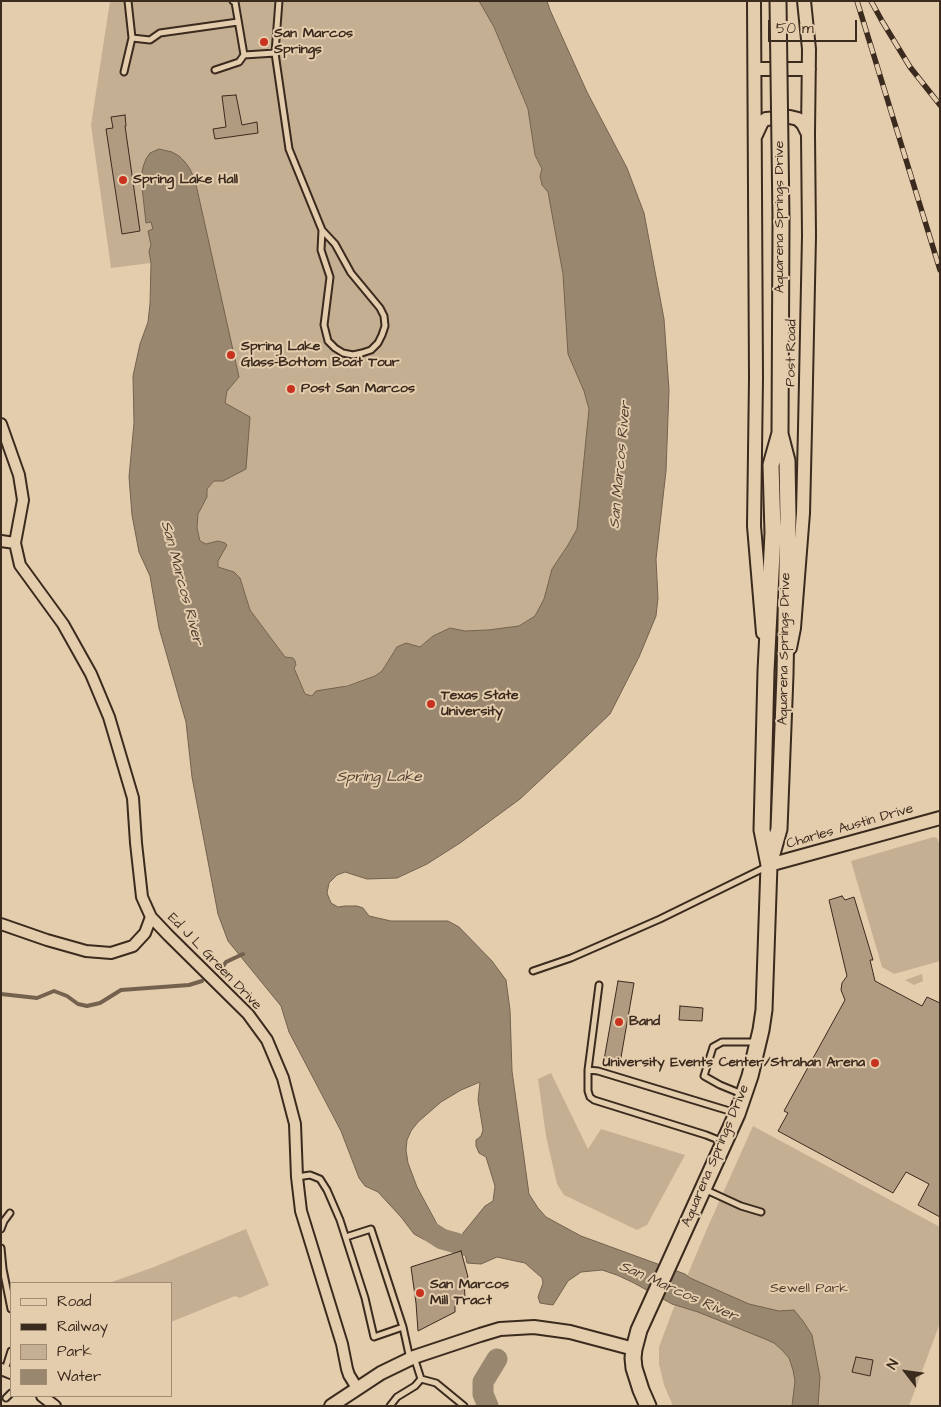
<!DOCTYPE html>
<style>
body{margin:0}
#map{position:relative;width:941px;height:1407px;overflow:hidden;background:#e4cdad;font-family:"Architects Daughter",sans-serif}
canvas{display:block}
.frame{position:absolute;inset:0;border:2px solid #3b2a1e;pointer-events:none}
.legend{position:absolute;left:10px;top:1282px;width:162px;height:115px;box-sizing:border-box;background:#e4cdad;border:1px solid #a08c74;margin:0;padding:6px 9px;list-style:none;font-size:15px;color:#3b2a1e}
.legend li{display:flex;align-items:center;gap:10px;height:25px}
.legend b{width:25px;border:1px solid #a08c74}
.north{position:absolute;left:881px;top:1347px;width:50px;height:50px;-webkit-text-stroke:4px #e4cdad;paint-order:stroke;rotate:300deg;font-size:14px;font-weight:700;line-height:20px;text-align:center;color:#3b2a1e}
.north::after{content:'';display:block;margin:auto;width:18px;height:22px;background:#3b2a1e;clip-path:polygon(50% 0,100% 100%,50% 72%,0 100%)}
.scale{position:absolute;left:768px;top:20px;width:89px;height:22px;box-sizing:border-box;border:2px solid #3b2a1e;border-top:0;padding-left:6px;font-size:15px;line-height:18px;white-space:nowrap;color:#3b2a1e;-webkit-text-stroke:4px #e4cdad;paint-order:stroke}
</style>
<div id="map">
<canvas width="941" height="1407"></canvas>
<div class="frame"></div>
<ul class="legend">
<li><b style="height:6px;background:#e4cdad"></b>Road</li>
<li><b style="height:6px;background:#3b2a1e"></b>Railway</li>
<li><b style="height:14px;background:#c5af93"></b>Park</li>
<li><b style="height:14px;background:#9a876f"></b>Water</li>
</ul>
<div class="north">N</div>
<div class="scale">50 m</div>
</div>
<script>
const context = document.querySelector('canvas').getContext('2d');
context.lineJoin = 'round';
function fillPath(path, color) { context.fillStyle = color; context.fill(path, 'evenodd'); }
const poly = rows => new Path2D(rows.map(r => 'M' + r).join(''));
function stroke(path, color, width, dash) { context.strokeStyle = color; context.lineWidth = width; context.lineCap = dash ? 'butt' : 'round'; context.setLineDash(dash || []); context.stroke(path); }
function write(font, color, halo, rows, align = 'center') {
  context.font = font + ' "Architects Daughter",sans-serif'; context.lineWidth = 4; context.setLineDash([]); context.textBaseline = 'middle'; context.strokeStyle = halo; context.fillStyle = color; for (const [text, x, y, turn = 0] of rows) {
    context.save(); context.translate(x, y); context.rotate((+turn || 0) * Math.PI / 180); context.textAlign = isNaN(turn) ? turn : align; if (halo) context.strokeText(text, 0, 0); context.fillText(text, 0, 0); context.restore();
  }
}
const green = poly([
 [110,1,479,1,494,27,528,109,535,155,542,169,540,176,542,185,548,192,554,219,563,274,564,289,584,391,589,409,577,529,568,545,552,569,544,599,535,616,519,626,488,630,465,631,450,628,433,636,420,647,397,647,382,671,375,676,312,696,305,694,294,668,296,665,293,658,285,657,250,610,240,578,218,567,218,561,206,544,200,541,197,528,198,514,207,497,207,490,214,481,227,391,151,263,111,268,91,125],
 [934,837,937,838,940,846,940,961,894,974,882,967,851,861],
 [922,974,923,981,914,985,905,980],
 [551,1073,588,1149,601,1129,685,1155,647,1225,637,1230,564,1195,557,1184,546,1136,538,1079],
 [753,1126,940,1227,940,1323,909,1406,673,1406,664,1385,659,1364,659,1347,672,1312,706,1231],
 [246,1229,269,1285,240,1298,235,1296,171,1322,171,1283,109,1283,154,1267]
]);
const water = poly([
 [479,1,547,1,550,10,587,92,627,168,644,213,664,319,669,390,666,471,656,559,658,598,656,616,639,657,610,714,566,756,520,799,460,843,427,864,397,878,367,879,345,872,337,875,329,883,327,893,331,903,338,907,345,906,357,906,363,908,369,916,391,921,448,921,459,927,492,961,506,980,510,1010,512,1071,529,1194,538,1208,546,1217,581,1236,685,1274,690,1278,749,1304,779,1311,794,1310,803,1321,812,1335,820,1377,818,1406,792,1406,795,1381,793,1370,789,1358,782,1350,774,1343,765,1339,698,1312,672,1304,634,1283,617,1275,602,1270,581,1272,568,1281,553,1305,546,1304,540,1303,538,1297,543,1283,542,1278,525,1263,497,1257,481,1264,467,1263,463,1245,463,1233,485,1206,493,1201,495,1186,486,1157,479,1153,476,1146,476,1140,481,1136,483,1130,478,1100,480,1082,461,1090,441,1102,418,1122,411,1131,407,1140,406,1150,408,1163,417,1187,437,1224,425,1240,414,1234,401,1217,378,1192,365,1186,359,1178,341,1131,289,1032,281,1006,228,941,218,914,192,777,186,722,159,628,150,576,139,552,132,515,129,477,134,423,133,376,140,344,148,322,150,304,151,263,149,251,151,245,148,231,153,229,151,222,146,223,141,178,143,167,146,159,150,153,159,149,172,152,179,156,185,162,190,169,195,180,239,377,227,391,225,403,250,417,246,469,223,481,214,481,207,489,207,497,198,514,197,528,200,541,206,544,218,541,225,543,227,545,218,561,218,567,234,572,240,578,250,610,285,657,293,658,295,661,296,665,294,668,305,694,312,696,316,691,347,686,375,676,382,671,397,647,406,643,420,647,433,636,450,628,465,631,488,630,519,626,535,616,544,599,552,569,568,545,577,529,589,409,584,391,568,354,563,274,548,192,542,185,540,176,542,169,535,155,528,109,494,27,479,1]
]);
const stream = poly([
 [222,968,226,962,243,954],
 [1,994,37,998,54,991,67,996,78,1004,87,1006,100,1003,121,990,189,985,202,981]
]);
const river = poly([
 [413,1209,422,1224,431,1232,442,1239,463,1245,474,1247,490,1243],
 [488,1406,483,1394,483,1382,497,1359]
]);
const building = poly([
 [236,95,242,125,257,122,258,133,215,139,213,129,226,127,222,96,236,95],
 [125,115,126,126,125,126,140,231,122,234,106,129,113,128,111,117,125,115],
 [842,896,845,900,854,897,873,960,870,960,875,981,922,1006,927,997,940,1003,940,1217,918,1205,929,1184,906,1172,893,1193,778,1131,788,1113,784,1111,845,1000,841,990,842,983,847,976,829,900,842,896],
 [618,981,634,983,620,1063,604,1060,618,981],
 [680,1006,703,1008,702,1021,679,1020,680,1006],
 [461,1251,468,1277,464,1281,465,1297,455,1300,455,1312,418,1331,416,1303,411,1267,461,1251],
 [856,1357,873,1360,870,1376,852,1372,856,1357]
]);
const service = poly([
 [233,1,235,2,244,55,275,53],
 [279,1,275,53,289,149,322,230,335,244,351,273,380,308,384,316,385,326,382,335,378,343,371,350,362,353,353,355,343,353,335,348,328,341,324,325,330,277,321,250,322,230],
 [132,38,150,40,160,33,238,22],
 [215,70,239,62,244,55],
 [124,72,132,38,128,1],
 [533,971,571,958,660,919,766,867],
 [599,985,588,1070,588,1091,590,1097,594,1100,706,1135,721,1141],
 [588,1070,598,1071,736,1113],
 [742,1094,720,1085,704,1076,713,1047,722,1042,756,1042],
 [297,1177,310,1175,320,1179,327,1190,340,1220,365,1298,374,1337,403,1327,410,1359],
 [704,1189,741,1206,761,1212],
 [1,1229,4,1221,10,1213],
 [346,1237,371,1229,403,1327],
 [1,1248,3,1269,11,1309],
 [5,1370,11,1351],
 [421,1379,436,1383,464,1406],
 [6,1398,11,1393],
 [390,1406,397,1397,415,1386,421,1379,414,1357]
]);
const minor = poly([
 [1,424,19,475,23,500,15,543,20,565,63,624,91,674,109,717,133,798,136,843,142,897,151,917,168,935,248,1014,267,1040,283,1078,295,1124,297,1177,301,1211,342,1344,347,1369,349,1375,357,1388],
 [1,541,15,543],
 [1,924,47,940,86,951,111,953,133,946,145,933,151,917],
 [1,1369,11,1373],
 [42,1396,55,1406]
]);
const tertiary = poly([
 [754,1,756,378,754,526,763,633],
 [755,69,809,69],
 [756,135,762,122,766,119,790,117,798,119,803,124,808,134],
 [790,648,794,628,803,513,805,429,809,236,808,134,809,49,804,1],
 [769,865,940,818],
 [331,1406,381,1373,414,1357,480,1335,500,1329,534,1327,570,1332,634,1349]
]);
const secondary = poly([
 [770,861,779,829,785,675,788,517,787,461,780,434],
 [648,1406,641,1390,634,1368,633,1358,634,1349,639,1330,737,1114,750,1076,761,1030,764,1010,769,865,762,830,766,671,773,533,771,465,780,433,781,219]
]);
const rail = poly([
 [857,1,940,270],
 [871,1,882,21,910,67,940,105]
]);
const secondaryBridge = poly([
 [778,1,781,219]
]);
const markers = [
 [264,42,5,"#c8321e"],
 [123,180,5,"#c8321e"],
 [231,355,5,"#c8321e"],
 [291,389,5,"#c8321e"],
 [431,704,5,"#c8321e"],
 [619,1022,5,"#c8321e"],
 [875,1063,5,"#c8321e"],
 [420,1293,5,"#c8321e"]
];
const poiNames = [
 ["San Marcos",274,34],
 ["Springs",274,50],
 ["Spring Lake Hall",133,180],
 ["Spring Lake",241,347],
 ["Glass-Bottom Boat Tour",241,363],
 ["Post San Marcos",301,389],
 ["Texas State",441,696],
 ["University",441,712],
 ["Band",629,1022],
 ["University Events Center/Strahan Arena",865,1063,"right"],
 ["San Marcos",430,1285],
 ["Mill Tract",430,1301]
];
const streetNames = [
 ["Aquarena Springs Drive",780,217,-90],
 ["Post Road",792,353,-89],
 ["Aquarena Springs Drive",785,649,-89],
 ["Charles Austin Drive",850,827,-16],
 ["Ed J L Green Drive",214,962,46],
 ["Aquarena Springs Drive",716,1156,-67]
];
const parkNames = [
 ["Sewell Park",809,1289]
];
const waterNames = [
 ["San Marcos River",621,465,-85],
 ["San Marcos River",181,583,75],
 ["Spring Lake",379,778],
 ["San Marcos River",678,1292,24]
];
fillPath(green, '#c5af93');
fillPath(water, '#9a876f');
stroke(water, '#74624f', 1);
stroke(stream, '#74624f', 4);
stroke(river, '#9a876f', 21);
fillPath(building, '#b09a80');
stroke(building, '#3b2a1e', 1);
stroke(service, '#3b2a1e', 9);
stroke(minor, '#3b2a1e', 14);
stroke(tertiary, '#3b2a1e', 16);
stroke(secondary, '#3b2a1e', 19);
stroke(service, '#e4cdad', 5);
stroke(minor, '#e4cdad', 10);
stroke(tertiary, '#e4cdad', 12);
stroke(secondary, '#e4cdad', 15);
stroke(rail, '#3b2a1e', 5.5);
stroke(rail, '#e4cdad', 4, [11]);
stroke(secondaryBridge, '#3b2a1e', 19, []);
stroke(secondaryBridge, '#e4cdad', 15);
for (const [x, y, r, color] of markers) { const dot = new Path2D(); dot.arc(x, y, r, 0, 2 * Math.PI); context.fillStyle = color; context.fill(dot); stroke(dot, '#e4cdad', 2); }
write('bold 14px', '#3b2a1e', '#e4cdad', poiNames, 'left');
write('14px', '#3b2a1e', '#e4cdad', streetNames);
write('14px', '#503e30', '#e4cdad', parkNames);
write('italic 15px', '#4e3d2e', '#e4cdad', waterNames);
</script>
